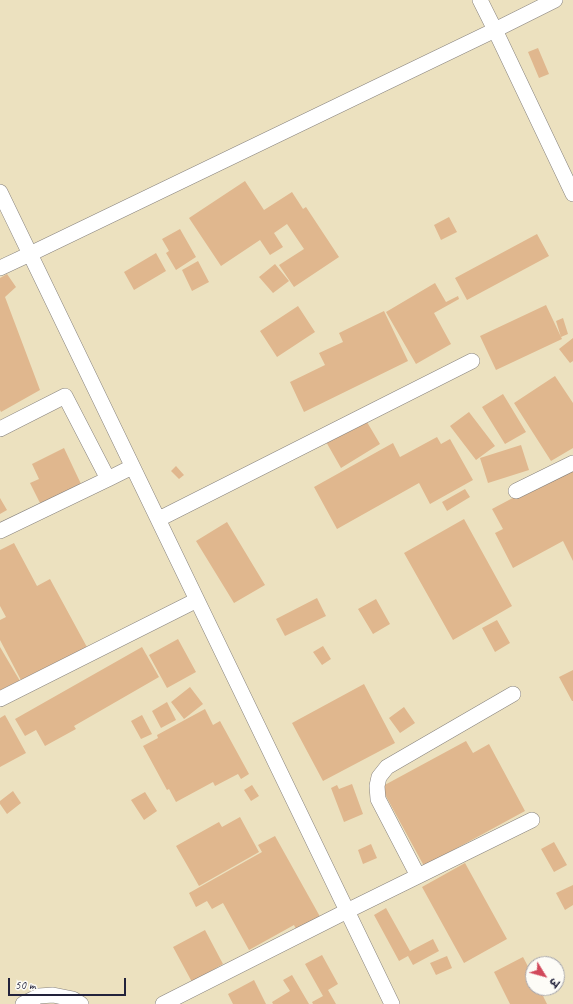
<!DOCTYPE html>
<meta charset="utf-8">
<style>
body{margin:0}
#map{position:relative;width:573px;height:1004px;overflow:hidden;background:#ece1bf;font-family:Caveat,"Playpen Sans Deva",sans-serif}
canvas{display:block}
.north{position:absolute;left:525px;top:956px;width:40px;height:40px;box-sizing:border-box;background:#fdfcf7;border:1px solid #a5a5ac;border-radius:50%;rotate:127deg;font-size:11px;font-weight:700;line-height:16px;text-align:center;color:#22223b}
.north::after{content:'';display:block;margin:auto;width:14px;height:18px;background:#d1495b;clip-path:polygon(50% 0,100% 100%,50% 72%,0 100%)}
.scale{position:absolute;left:8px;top:978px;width:118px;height:18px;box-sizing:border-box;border:2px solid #22223b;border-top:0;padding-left:5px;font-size:12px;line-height:14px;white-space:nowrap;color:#22223b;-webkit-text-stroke:3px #fdfcf7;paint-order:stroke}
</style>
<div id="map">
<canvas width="573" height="1004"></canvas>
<div class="north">उ</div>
<div class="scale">50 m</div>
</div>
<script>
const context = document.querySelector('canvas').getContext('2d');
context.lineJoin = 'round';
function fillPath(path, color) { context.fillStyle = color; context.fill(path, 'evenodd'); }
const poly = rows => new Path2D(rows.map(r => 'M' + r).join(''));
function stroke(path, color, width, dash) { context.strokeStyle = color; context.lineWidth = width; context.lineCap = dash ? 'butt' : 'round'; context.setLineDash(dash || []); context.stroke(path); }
const building = poly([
 [538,48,549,74,539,78,528,52],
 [245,181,264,210,292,192,303,209,306,207,339,257,294,287,279,265,304,249,287,224,274,233,283,247,270,255,260,240,221,266,189,218],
 [449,217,457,232,441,240,434,225],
 [180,229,196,257,176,270,166,253,169,251,162,239],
 [537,234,549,256,467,300,455,278],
 [156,253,166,271,134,290,124,272],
 [198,261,209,282,192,291,182,270],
 [275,264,289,281,273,293,259,277],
 [7,274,16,287,5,297,40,390,1,412,0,410,0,278],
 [435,283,446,302,458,296,459,299,434,313,451,344,416,364,386,312],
 [546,305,562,339,496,370,480,336],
 [298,306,315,332,277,357,260,331],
 [384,311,408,361,304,412,290,382,325,365,319,353,343,342,339,333],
 [563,318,568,334,561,337,556,321],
 [573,338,573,361,570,363,559,349],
 [555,376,573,403,573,448,551,461,514,403],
 [503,394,526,432,505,444,482,407],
 [469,412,495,446,476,460,450,426],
 [364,417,380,444,341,468,325,440],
 [437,437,441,444,450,439,473,480,430,504,419,483,337,529,314,487,393,443,400,457],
 [521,445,529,470,488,483,480,458],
 [64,448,81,484,41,505,30,483,39,479,32,464],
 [176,466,184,475,179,479,171,471],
 [573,466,573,561,563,541,513,568,495,533,503,529,492,509],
 [465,489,470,497,447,511,442,502],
 [0,498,7,510,0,514],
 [464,519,512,606,453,640,404,553],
 [227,522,265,585,234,603,196,541],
 [14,543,37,586,50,579,88,649,23,684,0,640,0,620,6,617,0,606,0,550],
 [317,598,326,616,285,636,276,619],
 [376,599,390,624,373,634,358,609],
 [497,620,510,643,495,652,482,628],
 [178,639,196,672,167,688,149,655],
 [323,646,331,659,322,665,313,652],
 [0,647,20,681,0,693],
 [142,647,159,677,74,726,76,729,45,746,36,730,25,736,15,719],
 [573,670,573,701,572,701,559,677],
 [364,684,395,743,323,781,292,723],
 [190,687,203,704,184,719,171,702],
 [167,702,176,720,161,728,152,711],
 [404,707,415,723,400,733,389,718],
 [205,709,213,725,220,721,249,774,241,779,238,774,215,786,213,782,176,802,169,789,167,790,143,746,158,738,157,735],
 [5,715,26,753,0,767,0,718],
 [142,715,152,734,141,739,131,721],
 [466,741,473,753,489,744,525,811,424,866,381,787],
 [352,784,363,814,344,822,331,788,337,785,339,789],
 [252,785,259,796,251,801,244,790],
 [13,791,21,803,7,814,0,804,0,801],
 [145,792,157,811,144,820,131,800],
 [240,817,259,852,199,886,176,846,219,822,222,827],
 [275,836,323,922,299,935,294,925,249,950,223,903,212,909,207,901,196,907,189,893,262,852,258,845],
 [554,842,567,865,554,872,541,849],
 [371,844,377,858,363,864,358,850],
 [465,863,507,939,464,963,422,887],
 [573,885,573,905,565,910,556,893],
 [386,908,410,951,433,939,439,951,413,965,408,956,399,961,374,915],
 [205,930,223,964,192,982,173,947],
 [322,955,338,984,328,990,336,1004,313,1004,312,1002,323,996,305,964],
 [447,956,452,968,436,975,430,963],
 [523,957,533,976,533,988,539,988,547,1004,510,1004,494,972],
 [292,975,309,1004,273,1004,272,1002,290,991,283,980],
 [254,980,266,1004,233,1004,228,994]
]);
const minor = poly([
 [480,0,495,30,555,0],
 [0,192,30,254,0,268],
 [0,429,65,396,108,479,132,467],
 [516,491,573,463],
 [159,519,472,361],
 [0,531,108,479],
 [0,699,197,600],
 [418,876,378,799,377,786,379,777,387,767,513,694],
 [23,1004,39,996,53,995,73,999,81,1004],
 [163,1004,347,911,532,820],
 [392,1004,30,254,495,30,573,194]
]);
fillPath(building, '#e0b78e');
stroke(minor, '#87827d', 16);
stroke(minor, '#fff', 15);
</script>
